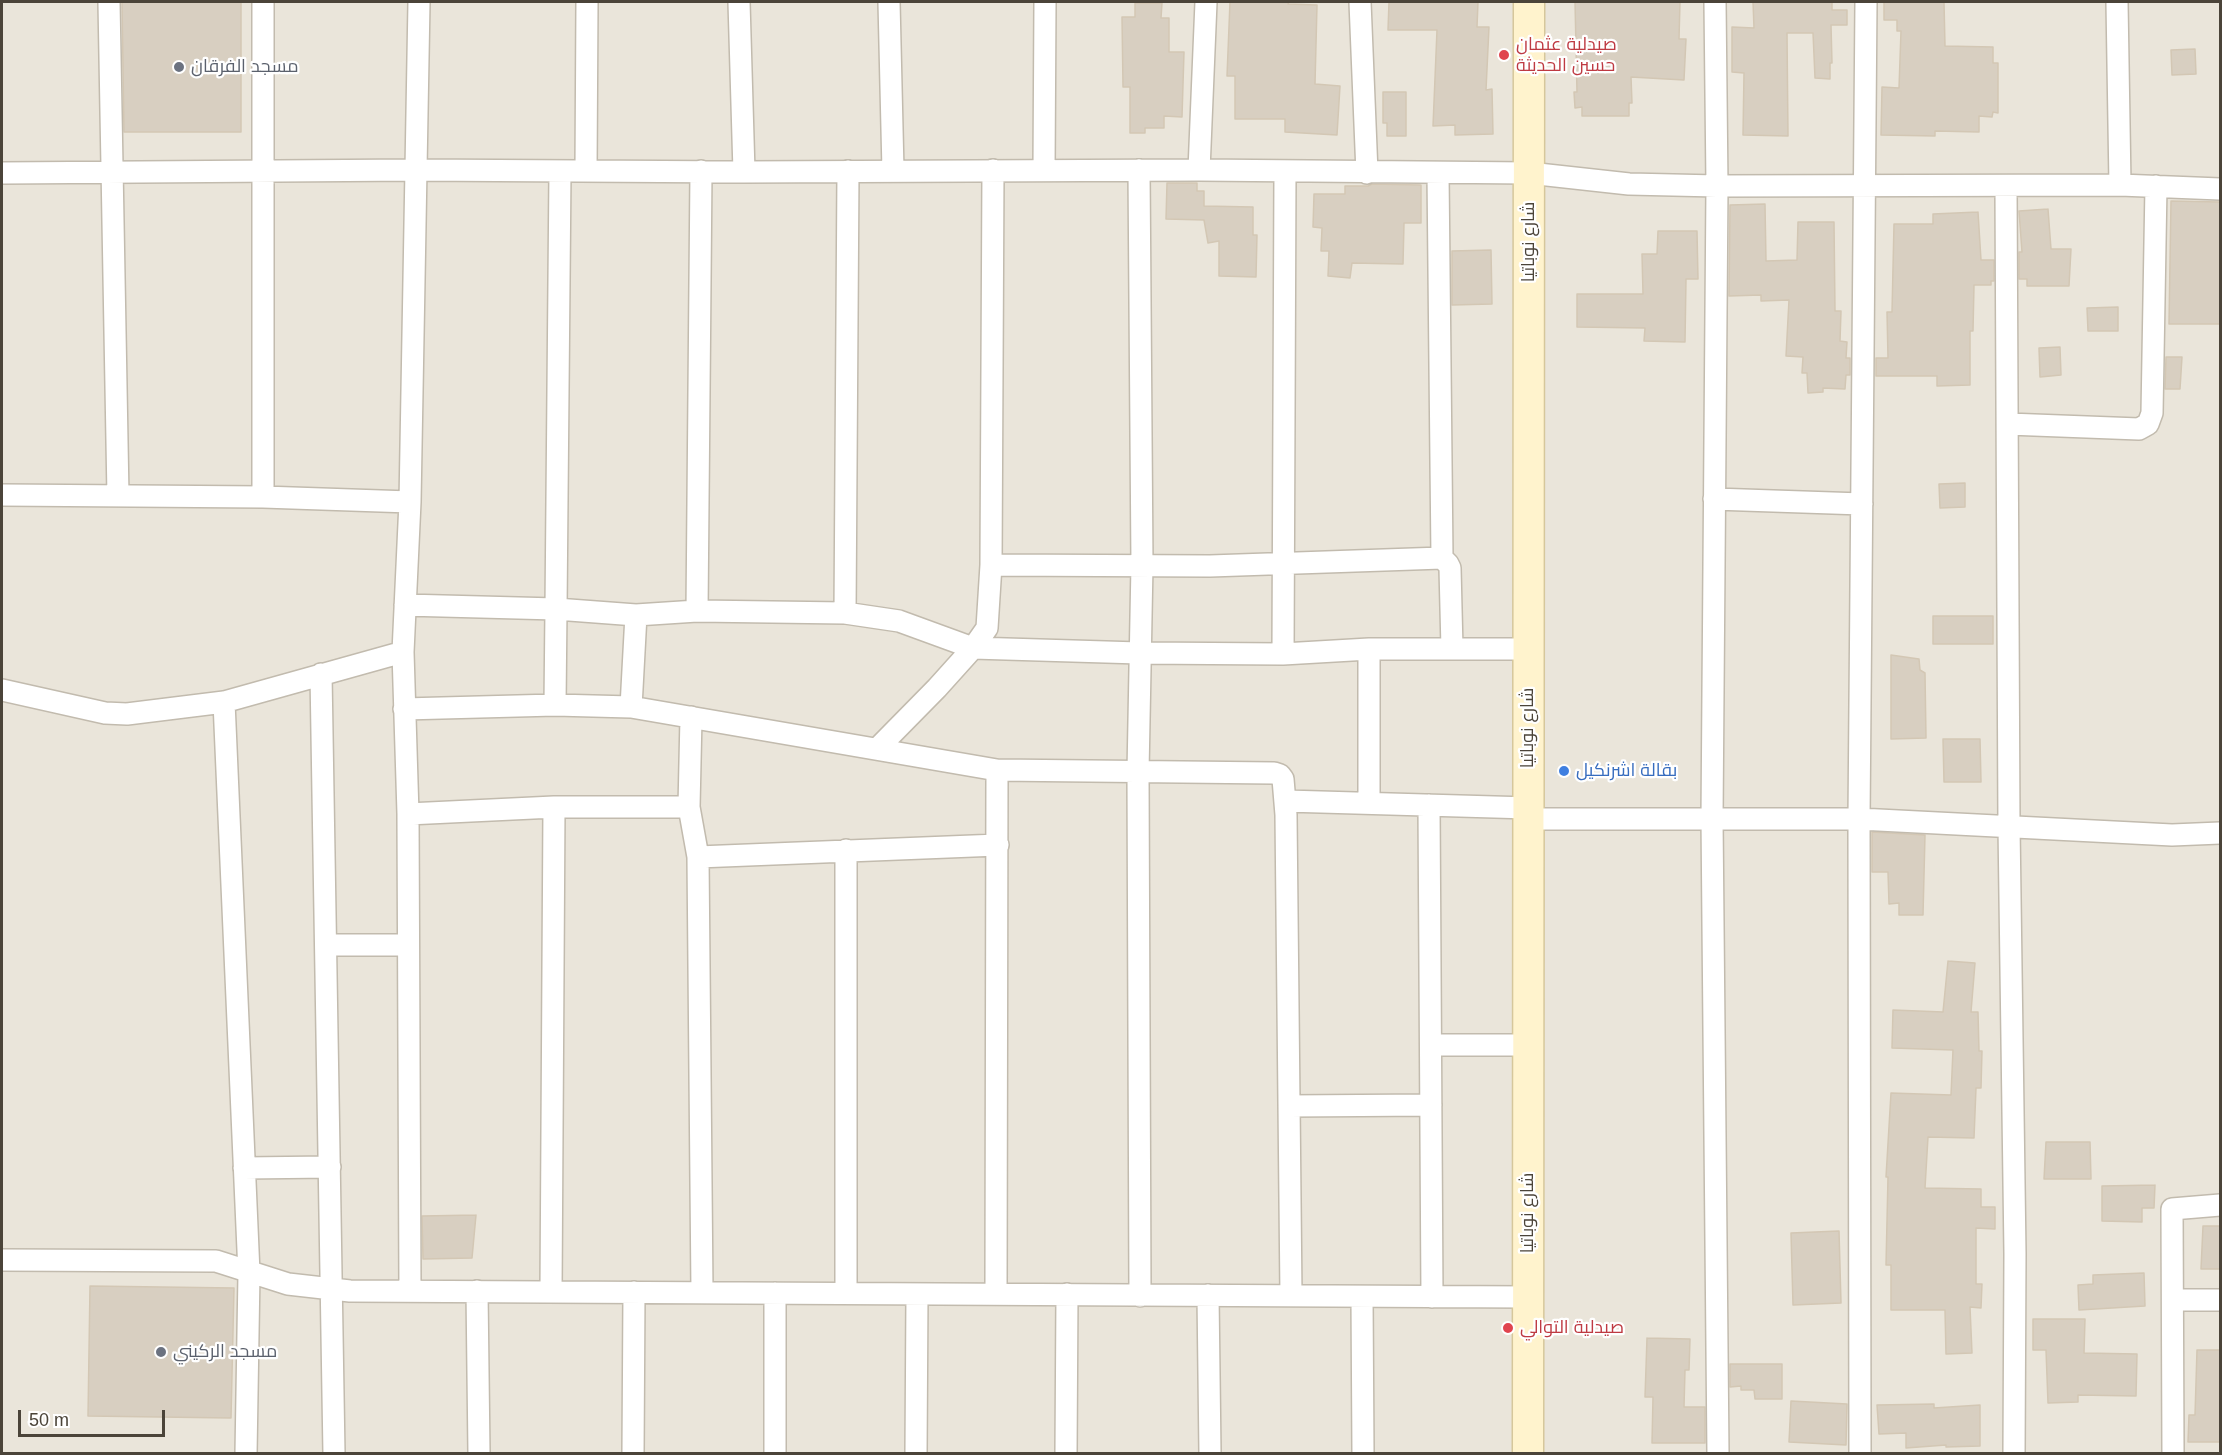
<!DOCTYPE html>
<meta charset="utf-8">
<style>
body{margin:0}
#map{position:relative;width:2222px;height:1455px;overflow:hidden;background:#f6f3ec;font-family:Helvetica,sans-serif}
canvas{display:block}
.frame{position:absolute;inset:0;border:3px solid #4b4439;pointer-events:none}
.scale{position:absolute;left:18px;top:1410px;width:147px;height:27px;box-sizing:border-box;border:3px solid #4b4439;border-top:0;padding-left:8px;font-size:18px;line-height:21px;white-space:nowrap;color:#4b4439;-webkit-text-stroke:4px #fff;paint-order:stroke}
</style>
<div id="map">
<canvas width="2222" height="1455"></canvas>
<div class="frame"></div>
<div class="scale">50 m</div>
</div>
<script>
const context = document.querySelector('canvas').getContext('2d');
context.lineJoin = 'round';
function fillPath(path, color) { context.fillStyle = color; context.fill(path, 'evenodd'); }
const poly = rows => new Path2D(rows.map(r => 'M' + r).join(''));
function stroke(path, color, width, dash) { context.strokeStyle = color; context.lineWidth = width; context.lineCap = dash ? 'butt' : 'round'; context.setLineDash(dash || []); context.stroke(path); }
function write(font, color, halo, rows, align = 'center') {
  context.font = font + ' Helvetica,Cairo,sans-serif'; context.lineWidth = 4.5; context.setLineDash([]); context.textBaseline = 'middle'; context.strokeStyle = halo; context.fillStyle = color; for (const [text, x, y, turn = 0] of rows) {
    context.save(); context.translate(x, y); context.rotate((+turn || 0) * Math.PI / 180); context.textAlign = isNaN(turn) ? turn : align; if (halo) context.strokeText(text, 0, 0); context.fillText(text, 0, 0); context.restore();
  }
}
const residential = poly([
 [2,2,2220,2,2220,1453,2,1453]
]);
const building = poly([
 [122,2,241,2,241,132,124,132,122,2],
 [1230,2,1289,2,1288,4,1317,5,1315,84,1340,86,1337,135,1285,132,1285,119,1235,119,1235,76,1227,76,1230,2],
 [1389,2,1478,2,1477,27,1489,27,1486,90,1492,89,1493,134,1455,135,1455,125,1433,126,1437,30,1388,30,1389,2],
 [1575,2,1680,2,1679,39,1686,39,1684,80,1631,77,1632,103,1629,103,1629,116,1582,116,1582,107,1575,108,1574,92,1577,92,1575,2],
 [1753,2,1832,2,1832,10,1847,10,1847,25,1831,25,1832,63,1830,63,1830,79,1815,78,1813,33,1787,33,1788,136,1743,135,1744,73,1732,72,1732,27,1754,28,1753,2],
 [1884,2,1944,2,1945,46,1993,47,1993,63,1998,63,1998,113,1993,112,1992,117,1979,116,1979,132,1935,131,1935,136,1881,135,1882,87,1899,88,1901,31,1897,31,1897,20,1884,20,1884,2],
 [1135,3,1162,3,1161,18,1169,18,1169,52,1184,52,1182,117,1164,116,1164,128,1145,128,1145,133,1130,133,1130,87,1123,87,1122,17,1135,17,1135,3],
 [2195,49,2196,74,2172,75,2171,50,2195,49],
 [1383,92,1406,92,1406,136,1387,136,1387,123,1383,123,1383,92],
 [1167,183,1197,183,1197,191,1204,191,1204,206,1253,207,1253,235,1257,235,1256,277,1219,276,1219,241,1208,243,1204,220,1166,219,1167,183],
 [1372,184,1421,185,1421,223,1404,223,1403,264,1352,263,1350,278,1328,276,1329,251,1321,251,1322,228,1313,227,1314,194,1345,194,1345,186,1368,186,1372,184],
 [2171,201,2220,202,2220,324,2169,324,2171,201],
 [1765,204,1766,261,1797,260,1798,222,1834,222,1835,311,1841,311,1840,341,1847,342,1846,358,1850,358,1850,375,1846,375,1845,389,1823,388,1823,392,1808,393,1807,373,1802,373,1803,357,1786,356,1789,300,1761,301,1761,295,1729,296,1730,205,1765,204],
 [2048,209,2051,249,2071,249,2069,286,2027,286,2027,279,2019,279,2019,252,2022,252,2019,211,2048,209],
 [1978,212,1981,260,1994,260,1994,281,1991,281,1991,285,1974,285,1973,331,1970,331,1970,385,1937,386,1937,376,1876,376,1876,358,1888,358,1887,312,1892,312,1894,224,1933,224,1933,214,1978,212],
 [1658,231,1697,231,1698,279,1686,279,1685,342,1644,341,1645,328,1577,327,1577,294,1643,294,1642,254,1657,254,1658,231],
 [1491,250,1492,304,1452,305,1452,251,1491,250],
 [2118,307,2118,331,2088,331,2087,308,2118,307],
 [2060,347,2061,375,2040,377,2039,348,2060,347],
 [2166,357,2182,357,2180,389,2165,389,2166,357],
 [1965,483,1965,507,1940,508,1939,484,1965,483],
 [1933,616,1993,616,1993,644,1933,644,1933,616],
 [1891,655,1919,659,1920,670,1925,673,1926,738,1891,739,1891,655],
 [1943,739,1980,739,1981,782,1944,782,1943,739],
 [1872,832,1925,835,1923,915,1899,915,1899,903,1889,904,1888,872,1872,872,1872,832],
 [1948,961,1975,963,1971,1012,1978,1012,1979,1051,1982,1051,1981,1088,1976,1088,1974,1138,1928,1137,1925,1188,1981,1189,1981,1207,1995,1207,1995,1229,1976,1228,1976,1284,1982,1284,1981,1308,1970,1307,1972,1353,1946,1354,1945,1310,1891,1310,1891,1265,1886,1265,1888,1177,1886,1177,1891,1093,1951,1095,1953,1050,1892,1048,1893,1010,1943,1012,1948,961],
 [2046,1142,2090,1142,2091,1179,2044,1179,2046,1142],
 [2155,1185,2154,1208,2142,1208,2142,1222,2102,1221,2102,1186,2155,1185],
 [476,1215,472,1258,423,1259,422,1216,476,1215],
 [2203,1226,2220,1226,2220,1269,2201,1269,2203,1226],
 [1839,1231,1841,1303,1793,1305,1791,1233,1839,1231],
 [2144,1273,2145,1306,2079,1310,2078,1285,2093,1284,2093,1275,2144,1273],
 [90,1286,234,1288,231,1418,88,1416,90,1286],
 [2033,1319,2085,1319,2084,1353,2137,1354,2136,1396,2078,1395,2078,1402,2048,1403,2046,1350,2033,1350,2033,1319],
 [1647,1338,1690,1339,1689,1370,1685,1370,1684,1407,1705,1407,1705,1443,1652,1443,1653,1397,1645,1397,1647,1338],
 [2197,1350,2220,1350,2220,1442,2188,1442,2189,1415,2195,1415,2197,1350],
 [1730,1364,1782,1364,1782,1399,1755,1399,1754,1390,1741,1390,1741,1386,1730,1387,1730,1364],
 [1791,1401,1847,1404,1846,1445,1789,1442,1791,1401],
 [1934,1404,1934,1408,1980,1405,1980,1446,1946,1447,1946,1445,1906,1448,1906,1433,1879,1434,1877,1405,1934,1404]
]);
const street = poly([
 [109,2,118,496],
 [739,2,744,172],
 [889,2,893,171],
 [1360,2,1367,173],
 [1715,2,1717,186,1712,818,1718,1454],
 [2117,2,2120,185],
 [1044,170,1045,2],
 [1139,170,1142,565,1138,772,1140,1296],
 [1199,170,1206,2],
 [586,171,587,2],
 [2,173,415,170,744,172,1199,170,1529,173,1629,184,1717,186,2120,185,2220,189],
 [1438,173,1442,558,1448,564,1450,568,1452,649],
 [2006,187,2009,826,2015,1254,2014,1454],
 [2008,424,2139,429,2148,424,2152,413,2156,186],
 [2,495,263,497,410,502],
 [263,497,263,2],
 [1714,499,1862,504],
 [991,565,1210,566,1442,558],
 [405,605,556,609,560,171],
 [697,611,701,171],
 [845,613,848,171],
 [1369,649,1369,803],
 [1283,654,1285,171],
 [321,674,334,1454],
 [2,690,105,713,127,714,224,702,403,652],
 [224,702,249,1273,246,1454],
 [555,705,556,609,636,615,697,611,845,613,899,621,973,648,1139,653,1283,654,1369,649,1528,649],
 [631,707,636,615],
 [404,709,555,705,631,707,997,770,1274,773,1280,775,1283,779,1286,815,1291,1296],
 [691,717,689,807,698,857,702,1292],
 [877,749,937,688,973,648,987,628,991,565,993,170],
 [1286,801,1529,808],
 [1429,805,1432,1297],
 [408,814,554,807,689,807],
 [1528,819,1859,819,2172,835,2220,833],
 [698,857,998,845],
 [327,945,407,945],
 [1431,1045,1528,1045],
 [1289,1106,1431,1105],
 [244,1168,330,1167],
 [2,1260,216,1261,288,1284,350,1291,1528,1297],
 [410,1291,408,814,403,652,410,502,419,2],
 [477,1291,479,1454],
 [551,1292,554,807],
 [775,1293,775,1454],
 [846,1293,846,850],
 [996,1294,997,770],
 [1208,1295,1210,1454],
 [1362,1297,1363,1454],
 [2173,1300,2220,1300],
 [633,1454,634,1292],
 [916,1454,917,1294],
 [1066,1454,1067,1294],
 [1860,1454,1859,819,1866,2],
 [2173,1454,2172,1209,2220,1205]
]);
const secondary = poly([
 [1528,1454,1529,2]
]);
const markers = [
 [1504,55,6,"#e0444e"],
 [179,67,6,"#6b7280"],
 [1564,771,6,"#3f7fe0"],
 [1508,1328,6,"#e0444e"],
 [161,1352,6,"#6b7280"]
];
const healthNames = [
 ["صيدلية عثمان",1516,45],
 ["حسين الحديثة",1516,66],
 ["صيدلية التوالي",1520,1328]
];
const worshipNames = [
 ["مسجد الفرقان",191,67],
 ["مسجد الركيني",173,1352]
];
const streetNames = [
 ["شارع نوباتيا",1529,242,-90],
 ["شارع نوباتيا",1528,728,-90],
 ["شارع نوباتيا",1528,1213,-90]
];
const shopNames = [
 ["بقالة اشرنكيل",1576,771]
];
fillPath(residential, '#eae5da');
fillPath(building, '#d8cfc1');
stroke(building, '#d3c7b4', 1.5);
stroke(street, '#c2bbae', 24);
stroke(secondary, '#d6c79b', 33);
stroke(street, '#fff', 21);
stroke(secondary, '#fff3cd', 30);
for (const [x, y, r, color] of markers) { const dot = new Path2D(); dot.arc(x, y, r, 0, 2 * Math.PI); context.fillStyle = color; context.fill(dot); stroke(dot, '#fff', 2); }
write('18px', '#be3a42', '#fff', healthNames, 'left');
write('18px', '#5b616d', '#fff', worshipNames, 'left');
write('18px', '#4b4439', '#fff', streetNames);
write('18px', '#366cbe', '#fff', shopNames, 'left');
</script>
